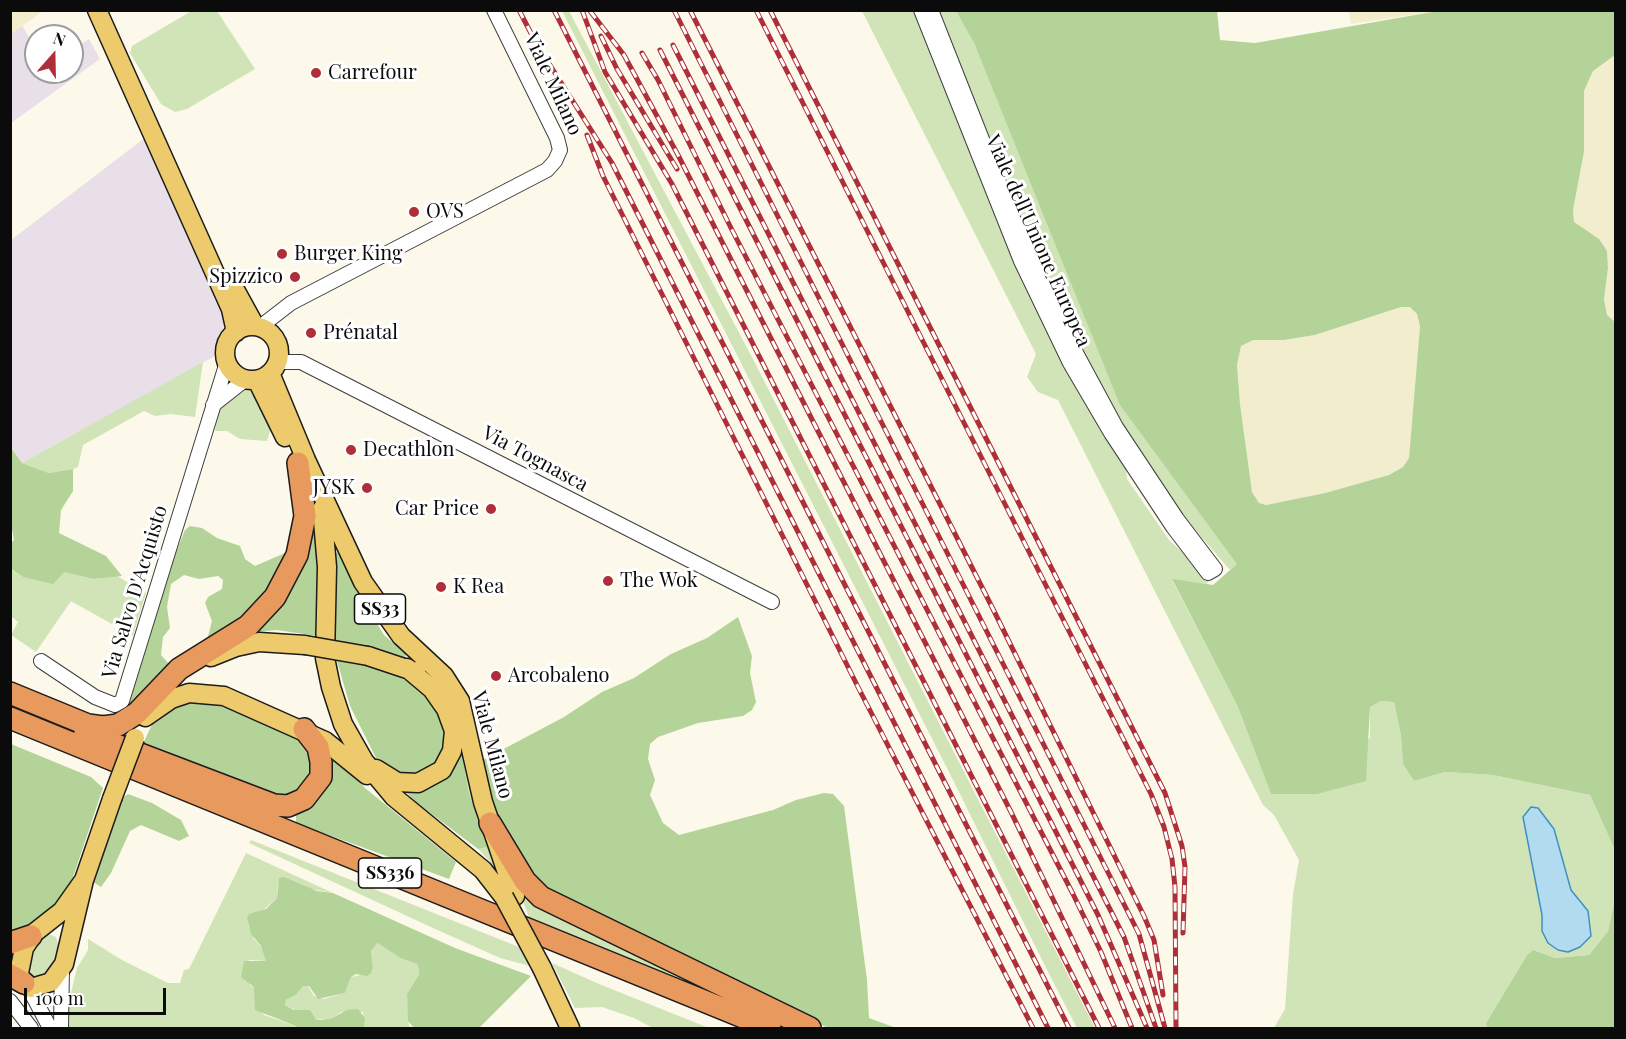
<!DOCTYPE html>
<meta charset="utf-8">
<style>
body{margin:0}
#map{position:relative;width:1626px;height:1039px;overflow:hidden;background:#fdf9ea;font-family:"Playfair Display",serif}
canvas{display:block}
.frame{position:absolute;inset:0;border:12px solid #0b0b0b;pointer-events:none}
.north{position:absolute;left:24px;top:24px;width:60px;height:60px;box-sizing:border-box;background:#fff;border:2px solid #9d9d9d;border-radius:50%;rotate:20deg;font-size:16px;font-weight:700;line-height:24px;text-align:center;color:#0b0b0b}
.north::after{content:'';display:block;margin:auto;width:21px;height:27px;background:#ae2f39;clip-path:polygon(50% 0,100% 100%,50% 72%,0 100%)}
.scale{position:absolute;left:24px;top:988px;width:142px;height:27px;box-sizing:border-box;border:3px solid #0b0b0b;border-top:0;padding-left:8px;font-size:18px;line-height:21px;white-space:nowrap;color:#0b0b0b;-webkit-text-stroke:4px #fff;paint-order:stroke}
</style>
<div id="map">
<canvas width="1626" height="1039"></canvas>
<div class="frame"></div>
<div class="north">N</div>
<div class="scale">100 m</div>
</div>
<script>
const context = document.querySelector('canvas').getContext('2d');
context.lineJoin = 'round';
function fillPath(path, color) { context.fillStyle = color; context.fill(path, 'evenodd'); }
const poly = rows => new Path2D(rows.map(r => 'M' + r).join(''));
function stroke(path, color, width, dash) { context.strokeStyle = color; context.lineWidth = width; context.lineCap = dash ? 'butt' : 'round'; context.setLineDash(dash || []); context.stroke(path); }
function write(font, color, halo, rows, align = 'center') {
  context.font = font + ' "Playfair Display",serif'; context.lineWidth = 6; context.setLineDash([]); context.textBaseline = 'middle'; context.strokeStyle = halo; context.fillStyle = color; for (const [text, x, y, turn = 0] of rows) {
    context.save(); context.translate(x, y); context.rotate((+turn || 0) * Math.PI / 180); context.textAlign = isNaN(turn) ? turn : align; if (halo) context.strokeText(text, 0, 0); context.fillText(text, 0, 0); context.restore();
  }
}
const industrial = poly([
 [22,25,36,50,36,72,72,72,72,49,89,39,100,59,11,123,10,34],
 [146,137,226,318,215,356,22,463,11,448,11,240]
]);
const farmland = poly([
 [11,10,43,10,43,11,11,34],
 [1348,10,1438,11,1351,24],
 [1615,55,1615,322,1607,315,1604,299,1608,268,1607,251,1574,222,1573,210,1584,152,1584,91,1593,71],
 [1401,307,1410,307,1417,314,1420,326,1409,458,1403,467,1389,475,1325,493,1266,505,1259,503,1252,492,1240,404,1237,365,1241,346,1253,340,1284,340,1315,335]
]);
const green = poly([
 [193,10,217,11,255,69,187,109,175,112,161,104,130,53,132,46],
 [562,11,569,11,755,363,1095,1028,1077,1028,1047,970,953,780],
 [862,11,915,11,1126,467,1127,479,1169,540,1190,559,1209,581,1206,584,1172,580,1237,705,1271,794,1370,738,1370,707,1381,701,1394,702,1401,736,1403,764,1414,781,1445,772,1493,775,1590,795,1615,850,1615,899,1608,931,1589,955,1555,958,1533,950,1527,955,1486,1023,1487,1028,1274,1028,1285,1009,1293,894,1299,860,1274,815,1263,805,1058,400,1038,392,1027,377,1036,354],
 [936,11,956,11,975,45,1237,564,1230,570,1176,508,1113,412,1069,331,1015,211],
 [203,362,195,417,171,414,155,416,144,411,83,445,78,467,73,469,49,473,22,463],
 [248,384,271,427,267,441,240,439,227,431,215,431,218,412,227,401,243,392],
 [10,569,23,577,64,572,93,579,117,576,146,593,133,636,71,601,36,652,11,635,18,622,11,616],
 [464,745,500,872,478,849,486,847,469,793,461,749],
 [251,840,519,947,530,966,500,958,433,928,249,843],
 [246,853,333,893,278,883,277,898,261,912,250,914,248,924,254,939,264,950,266,961,249,960,250,985,254,987,256,993,255,1004,264,1015,296,1026,297,1028,68,1028,70,997,77,968,88,950,88,939,122,960,168,983,180,983,184,970,189,969],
 [525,894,682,974,680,979,671,980,531,922,523,902],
 [46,933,56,937,61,954,42,980,30,978,25,962,27,952],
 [377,943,397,955,417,964,419,969,419,974,407,994,409,1026,414,1028,364,1028,363,1012,341,1012,332,1018,316,1020,285,1005,286,1000,296,995,303,986,308,986,314,996,324,999,345,993,351,977,371,973,373,968,371,951,373,946],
 [552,963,599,984,709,1028,653,1028,634,1018,602,1007,575,1008]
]);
const forest = poly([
 [956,11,1217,11,1220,40,1255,43,1438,11,1615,11,1615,55,1593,71,1584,91,1584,152,1573,210,1574,222,1599,239,1607,251,1608,268,1604,299,1607,315,1615,322,1615,850,1590,795,1493,775,1445,772,1414,781,1403,764,1401,736,1394,702,1381,701,1370,707,1366,781,1317,794,1271,794,1237,705,1172,579,1213,585,1237,564,1120,405,975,45],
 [1401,307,1410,307,1417,314,1420,326,1409,458,1403,467,1389,475,1325,493,1266,505,1259,503,1252,492,1240,404,1237,365,1241,346,1253,340,1284,340,1315,335],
 [11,448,22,463,49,473,73,469,73,491,61,510,59,533,106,556,122,576,93,579,64,572,53,584,23,577,11,569,11,543,14,540,10,518],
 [314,523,318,543,317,636,277,630,256,632],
 [190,526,202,528,217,538,240,546,245,559,255,566,285,553,286,564,276,585,245,618,207,640,212,621,205,603,208,597,222,589,223,580,218,576,199,579,184,575,171,584,167,607,170,628,163,637,161,655,169,664,149,685,137,702,128,705,172,562,185,530],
 [344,552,373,617,384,635,406,654,405,658,332,640,334,553],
 [738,617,752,656,750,673,756,702,752,710,743,716,698,723,658,737,650,744,648,759,655,780,650,795,663,823,679,835,773,810,796,800,824,793,833,794,844,806,867,980,869,1018,896,1028,828,1028,544,893,503,837,481,761,564,717,602,692,634,678,671,654,707,638],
 [337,661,384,669,417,686,425,694,437,712,450,744,430,774,396,777,377,760,350,706],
 [201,701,225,706,299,736,310,752,312,775,307,784,287,798,271,796,142,746,155,718,183,703],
 [11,744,91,777,103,788,71,883,57,906,41,921,11,936],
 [461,749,469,793,487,847,478,849,417,803,405,791],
 [335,760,349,770,365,788,456,862,449,879,296,823,296,810,329,763],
 [128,794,152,803,181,820,189,836,179,841,141,825,130,831,111,873,101,887,93,882,94,873,122,798],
 [284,877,317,891,333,893,455,948,531,976,479,1028,414,1028,408,1021,407,994,419,974,419,969,417,964,401,958,377,943,371,951,373,968,371,973,367,976,356,974,351,977,345,993,318,999,309,986,303,986,296,995,286,1000,285,1005,294,1010,310,1010,316,1020,321,1020,332,1018,347,1010,358,1009,365,1018,364,1028,297,1028,296,1026,255,1010,254,987,241,977,244,961,266,961,261,946,251,934,247,918,249,914,266,909,277,898,279,878],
 [1615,899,1615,1028,1487,1028,1486,1023,1527,955,1533,950,1555,958,1589,955,1608,931]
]);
const water = poly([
 [1531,807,1538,808,1554,829,1571,890,1588,911,1591,936,1580,947,1568,952,1558,950,1548,943,1542,931,1542,915,1523,817,1531,807]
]);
const minor = poly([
 [921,10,1021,261,1070,363,1111,433,1173,527,1208,573,1215,569,1177,519,1116,427,1054,312,1030,261,931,10],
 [260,327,291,303,547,170,555,161,560,150,557,138,494,10],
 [278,362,301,362,772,602],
 [213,405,246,379],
 [41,661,95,697,115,705,122,701,227,362],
 [27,985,50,1028],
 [10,1001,31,1028],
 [61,1028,62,967]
]);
const major = poly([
 [97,10,231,309,236,332],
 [233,286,255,326],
 '225 353a27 27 0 1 1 54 0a27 27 0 1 1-54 0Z',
 [270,373,306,460,363,582,401,636,444,676,460,701,483,802,515,896],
 [257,380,285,437],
 [322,509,327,567,325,658,331,687,343,724,364,761,394,797,483,870,504,897],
 [368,656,416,672],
 [211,657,236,647,259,642,305,645],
 [145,717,171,699,189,693,224,696,325,741,367,775],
 [376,769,397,782,418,783,442,770,452,751,454,731,446,709,432,689,407,668],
 [84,880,62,911,34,933,24,948,19,973,21,979,31,988,51,982,64,964,84,880,112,799],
 [542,968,570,1028]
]);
const highway = poly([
 [10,693,88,725,103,727,118,725,137,713,179,669,248,626,275,597,297,555,305,516,298,463],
 [10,718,770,1028],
 [85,733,274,805,288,806,304,799,321,777,321,762,318,747,304,729],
 [490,823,525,881,541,897,810,1028],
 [10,943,31,936],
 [10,975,24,983]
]);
const rail = poly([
 [519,10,536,43,612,163,1048,1028],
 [554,10,1069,1028],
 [582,10,605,72,672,184,1099,1028],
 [674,10,1139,934,1165,1028],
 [690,10,993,609,1144,916,1154,940,1163,995],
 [756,10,1151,794,1164,827,1172,859,1175,887,1176,1028],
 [770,10,1165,793,1182,846,1185,867,1183,933],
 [590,11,624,55,678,155,1011,812,1115,1028],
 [601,36,617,69,677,169],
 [673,45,1124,937,1156,1028],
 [660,50,1098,915,1147,1028],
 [642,53,658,80,730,226,1073,894,1101,952,1132,1028],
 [587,135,603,176,859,689,1033,1028]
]);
const majorBridge = poly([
 [305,645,368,656],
 [112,799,135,738],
 [504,897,542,968]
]);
const markers = [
 [316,73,6,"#ae2f39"],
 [414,212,6,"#ae2f39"],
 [282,254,6,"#ae2f39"],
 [295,277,6,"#ae2f39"],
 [311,333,6,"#ae2f39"],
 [351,450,6,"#ae2f39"],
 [367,488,6,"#ae2f39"],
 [491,509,6,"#ae2f39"],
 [608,581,6,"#ae2f39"],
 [441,587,6,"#ae2f39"],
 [496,676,6,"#ae2f39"]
];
const shields = [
 [380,609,51],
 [390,873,63]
];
const shieldNames = [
 ["SS33",380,609],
 ["SS336",390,873]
];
const poiNames = [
 ["Carrefour",328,73],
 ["OVS",426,212],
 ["Burger King",294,254],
 ["Spizzico",283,277,"right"],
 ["Prénatal",323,333],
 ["Decathlon",363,450],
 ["JYSK",355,488,"right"],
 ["Car Price",479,509,"right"],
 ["The Wok",620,581],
 ["K Rea",453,587],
 ["Arcobaleno",508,676]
];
const streetNames = [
 ["Viale Milano",553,84,65],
 ["Viale dell'Unione Europea",1038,241,66],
 ["Via Tognasca",535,459,28],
 ["Via Salvo D'Acquisto",135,592,-73],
 ["Viale Milano",492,745,75]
];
fillPath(industrial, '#e8dfe9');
fillPath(farmland, '#f1edcd');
fillPath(green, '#d0e4b7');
fillPath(forest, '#b4d398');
fillPath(water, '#b3dbf0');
stroke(water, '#4091c1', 1.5);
stroke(minor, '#3e3e3e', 16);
stroke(major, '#1c1c1c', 21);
stroke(highway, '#1c1c1c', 24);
stroke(minor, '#fff', 14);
stroke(major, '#edca6b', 18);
stroke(highway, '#e8995d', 21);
stroke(rail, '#ae2f39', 5);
stroke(rail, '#fff', 3, [9]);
stroke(majorBridge, '#1c1c1c', 21, []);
stroke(majorBridge, '#edca6b', 18);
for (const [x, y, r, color] of markers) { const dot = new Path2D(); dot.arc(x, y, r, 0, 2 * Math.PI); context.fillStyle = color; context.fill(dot); stroke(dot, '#fff', 2); }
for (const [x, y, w] of shields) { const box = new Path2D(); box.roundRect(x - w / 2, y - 15, w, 30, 4.5); context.fillStyle = '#fff'; context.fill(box); stroke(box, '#0b0b0b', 1.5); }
write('bold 18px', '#0b0b0b', null, shieldNames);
write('20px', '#0b0b0b', '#fff', poiNames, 'left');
write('20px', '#0b0b0b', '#fff', streetNames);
</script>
